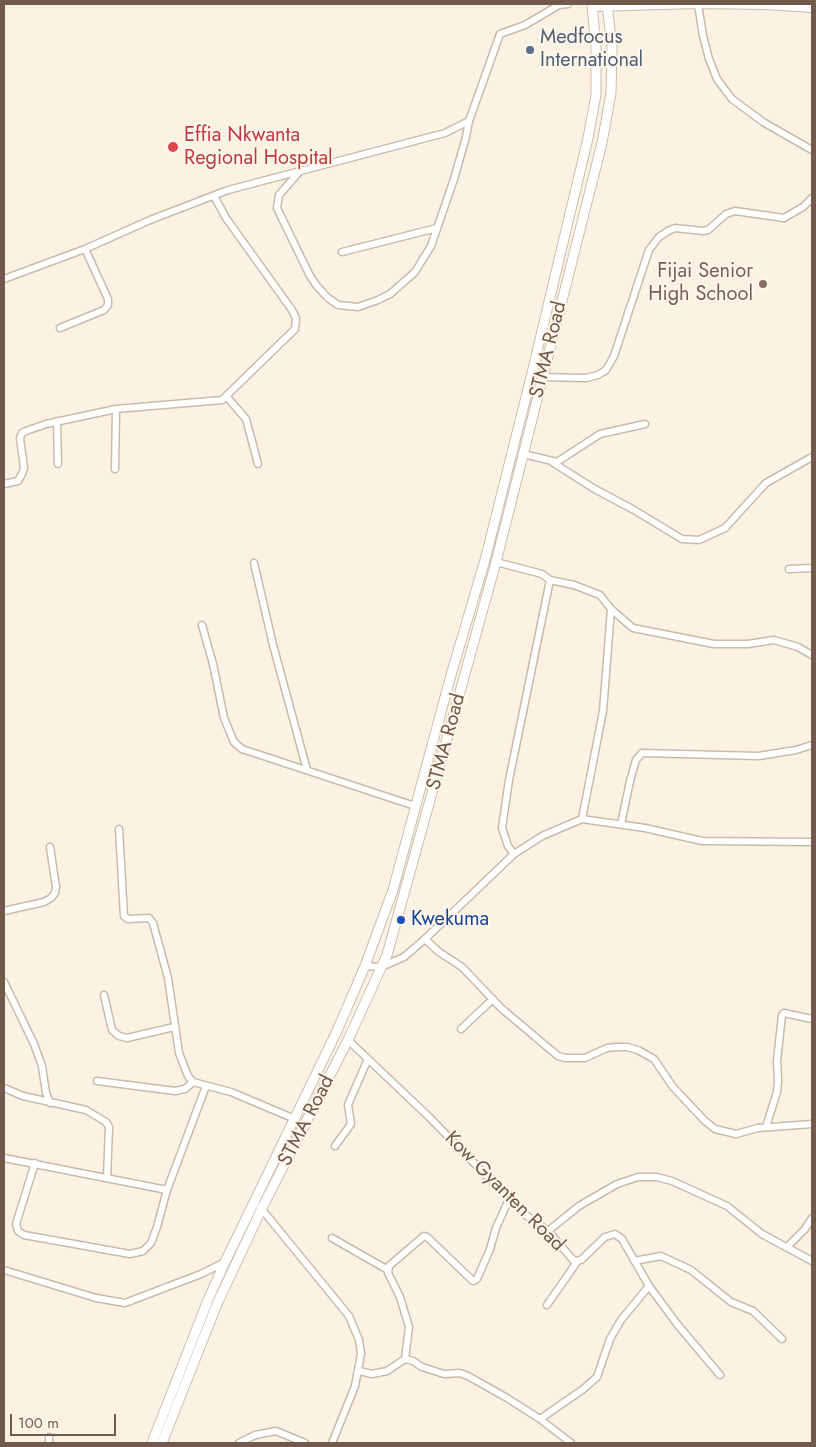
<!DOCTYPE html>
<style>
body{margin:0}
#map{position:relative;width:816px;height:1447px;overflow:hidden;background:#fbf2e3;font-family:Jost,sans-serif}
canvas{display:block}
.frame{position:absolute;inset:0;border:5px solid #71594b;pointer-events:none}
.scale{position:absolute;left:10px;top:1414px;width:106px;height:22px;box-sizing:border-box;border:2px solid #71594b;border-top:0;padding-left:6px;font-size:15px;line-height:18px;white-space:nowrap;color:#71594b;-webkit-text-stroke:4px #fef6e9;paint-order:stroke}
</style>
<div id="map">
<canvas width="816" height="1447"></canvas>
<div class="frame"></div>
<div class="scale">100 m</div>
</div>
<script>
const context = document.querySelector('canvas').getContext('2d');
context.lineJoin = 'round';
const poly = rows => new Path2D(rows.map(r => 'M' + r).join(''));
function stroke(path, color, width, dash) { context.strokeStyle = color; context.lineWidth = width; context.lineCap = dash ? 'butt' : 'round'; context.setLineDash(dash || []); context.stroke(path); }
function write(font, color, halo, rows, align = 'center') {
  context.font = font + ' Jost,sans-serif'; context.lineWidth = 4; context.setLineDash([]); context.textBaseline = 'middle'; context.strokeStyle = halo; context.fillStyle = color; for (const [text, x, y, turn = 0] of rows) {
    context.save(); context.translate(x, y); context.rotate((+turn || 0) * Math.PI / 180); context.textAlign = isNaN(turn) ? turn : align; if (halo) context.strokeText(text, 0, 0); context.fillText(text, 0, 0); context.restore();
  }
}
const minor = poly([
 [698,4,703,36,709,59,717,79,732,99,763,122,812,150],
 [300,171,279,195,277,208,309,274,316,285,328,298,338,305,358,307,378,300,390,294,415,272,431,246,454,179,466,137,469,121],
 [342,252,437,228],
 [4,279,85,249,150,220,228,190,445,133,469,121,500,34,525,25,559,5,568,4],
 [60,328,104,310,108,305,108,299,85,249],
 [542,377,586,378,598,375,606,370,614,356,649,250,659,237,668,231,675,228,703,231,708,230,726,214,735,211,784,218,803,207,812,198],
 [227,397,246,419,258,464],
 [57,421,58,464],
 [523,454,557,462,600,434,645,424],
 [552,462,593,488,634,510,682,539,699,540,725,528,766,483,812,457],
 [115,469,116,409],
 [4,484,18,481,22,474,24,468,20,438,22,433,26,431,46,424,116,409,222,400,295,329,296,318,292,310,226,218,214,196],
 [496,562,542,574,550,580,574,585,600,595,611,609,633,628,714,644,748,644,774,640,798,647,812,655],
 [254,563,273,645,307,770],
 [789,569,812,568],
 [202,625,213,664,224,718,234,742,242,749,415,806],
 [582,819,645,828,702,841,812,842],
 [621,824,630,781,636,760,642,753,759,756,796,750,812,745],
 [119,829,124,916,128,919,149,918,153,923,168,978,179,1053,188,1076,193,1082,231,1092,295,1119],
 [514,854,542,836,582,819,603,711,611,609],
 [4,911,44,902,51,898,55,893,56,887,50,847],
 [425,939,439,952,462,967,501,1008,558,1056,565,1058,585,1058,607,1048,616,1047,627,1047,638,1050,654,1059,673,1087,705,1121,715,1129,736,1134,758,1128,812,1124],
 [365,966,381,967,404,957,425,939,514,854,508,846,502,828,509,780,550,580],
 [4,982,34,1044,42,1066,46,1093,50,1103],
 [104,995,112,1030,119,1036,127,1038,174,1027],
 [461,1029,493,999],
 [348,1040,429,1117,524,1214,548,1231,574,1261,581,1260,605,1237,615,1234,622,1239,649,1286,621,1320,610,1339,597,1377,582,1390,540,1419,571,1443],
 [97,1081,175,1091,185,1089,193,1082],
 [4,1088,23,1096,86,1110,106,1122,109,1127,107,1178],
 [766,1127,777,1092,778,1081,777,1061,782,1015,784,1013,812,1019],
 [335,1146,351,1124,348,1105,350,1100,368,1059],
 [4,1158,167,1190],
 [35,1163,16,1224,18,1231,24,1235,130,1254,143,1251,151,1243,157,1227,167,1190,206,1086],
 [260,1207,349,1316,359,1340,361,1354,355,1386,332,1443],
 [548,1231,579,1206,617,1184,638,1177,657,1177,672,1181,727,1206,762,1234,812,1261],
 [332,1238,388,1270],
 [788,1246,805,1229,812,1218],
 [634,1261,661,1256,691,1270,731,1302,753,1311,782,1339],
 [4,1270,96,1298,125,1303,201,1274,225,1262],
 [649,1286,677,1324,720,1375],
 [547,1305,577,1262],
 [405,1359,409,1327,400,1297,388,1273,389,1266,424,1236,427,1237,473,1281,477,1279,490,1249,496,1228,509,1199],
 [359,1371,372,1374,387,1371,405,1359,413,1361,422,1367,444,1374,460,1373,468,1376,507,1398,540,1419],
 [49,1437,49,1443],
 [239,1443,255,1435,276,1431,305,1443]
]);
const tertiary = poly([
 [592,7,698,4,766,5,812,8]
]);
const secondary = poly([
 [152,1443,208,1300,225,1262,337,1031,365,966,393,890,451,675,485,560,531,377,588,138,596,95,596,48,592,4],
 [162,1443,217,1304,262,1208,348,1040,387,955,496,562,602,143,611,93,612,47,607,4]
]);
const markers = [
 [530,50,5,"#5c6f8a"],
 [173,147,6,"#e0444e"],
 [763,284,5,"#8d6e63"],
 [401,920,5,"#1a4fb4"]
];
const serviceNames = [
 ["Medfocus",540,38],
 ["International",540,61]
];
const healthNames = [
 ["Effia Nkwanta",184,136],
 ["Regional Hospital",184,159]
];
const educationNames = [
 ["Fijai Senior",753,272],
 ["High School",753,295]
];
const streetNames = [
 ["STMA Road",549,350,-76],
 ["STMA Road",447,742,-75],
 ["STMA Road",307,1121,-63],
 ["Kow Gyanten Road",504,1192,45]
];
const transitNames = [
 ["Kwekuma",411,920]
];
stroke(minor, '#cbbaaa', 9);
stroke(tertiary, '#cbbaaa', 10);
stroke(secondary, '#d0bcab', 11);
stroke(minor, '#fff', 6);
stroke(tertiary, '#fff', 8);
stroke(secondary, '#fff', 9);
for (const [x, y, r, color] of markers) { const dot = new Path2D(); dot.arc(x, y, r, 0, 2 * Math.PI); context.fillStyle = color; context.fill(dot); stroke(dot, '#fef6e9', 2); }
write('20px', '#4e5e75', '#fef6e9', serviceNames, 'left');
write('20px', '#be3a42', '#fef6e9', healthNames, 'left');
write('20px', '#785e54', '#fef6e9', educationNames, 'right');
write('20px', '#71594b', '#fef6e9', streetNames);
write('20px', '#164399', '#fef6e9', transitNames, 'left');
</script>
